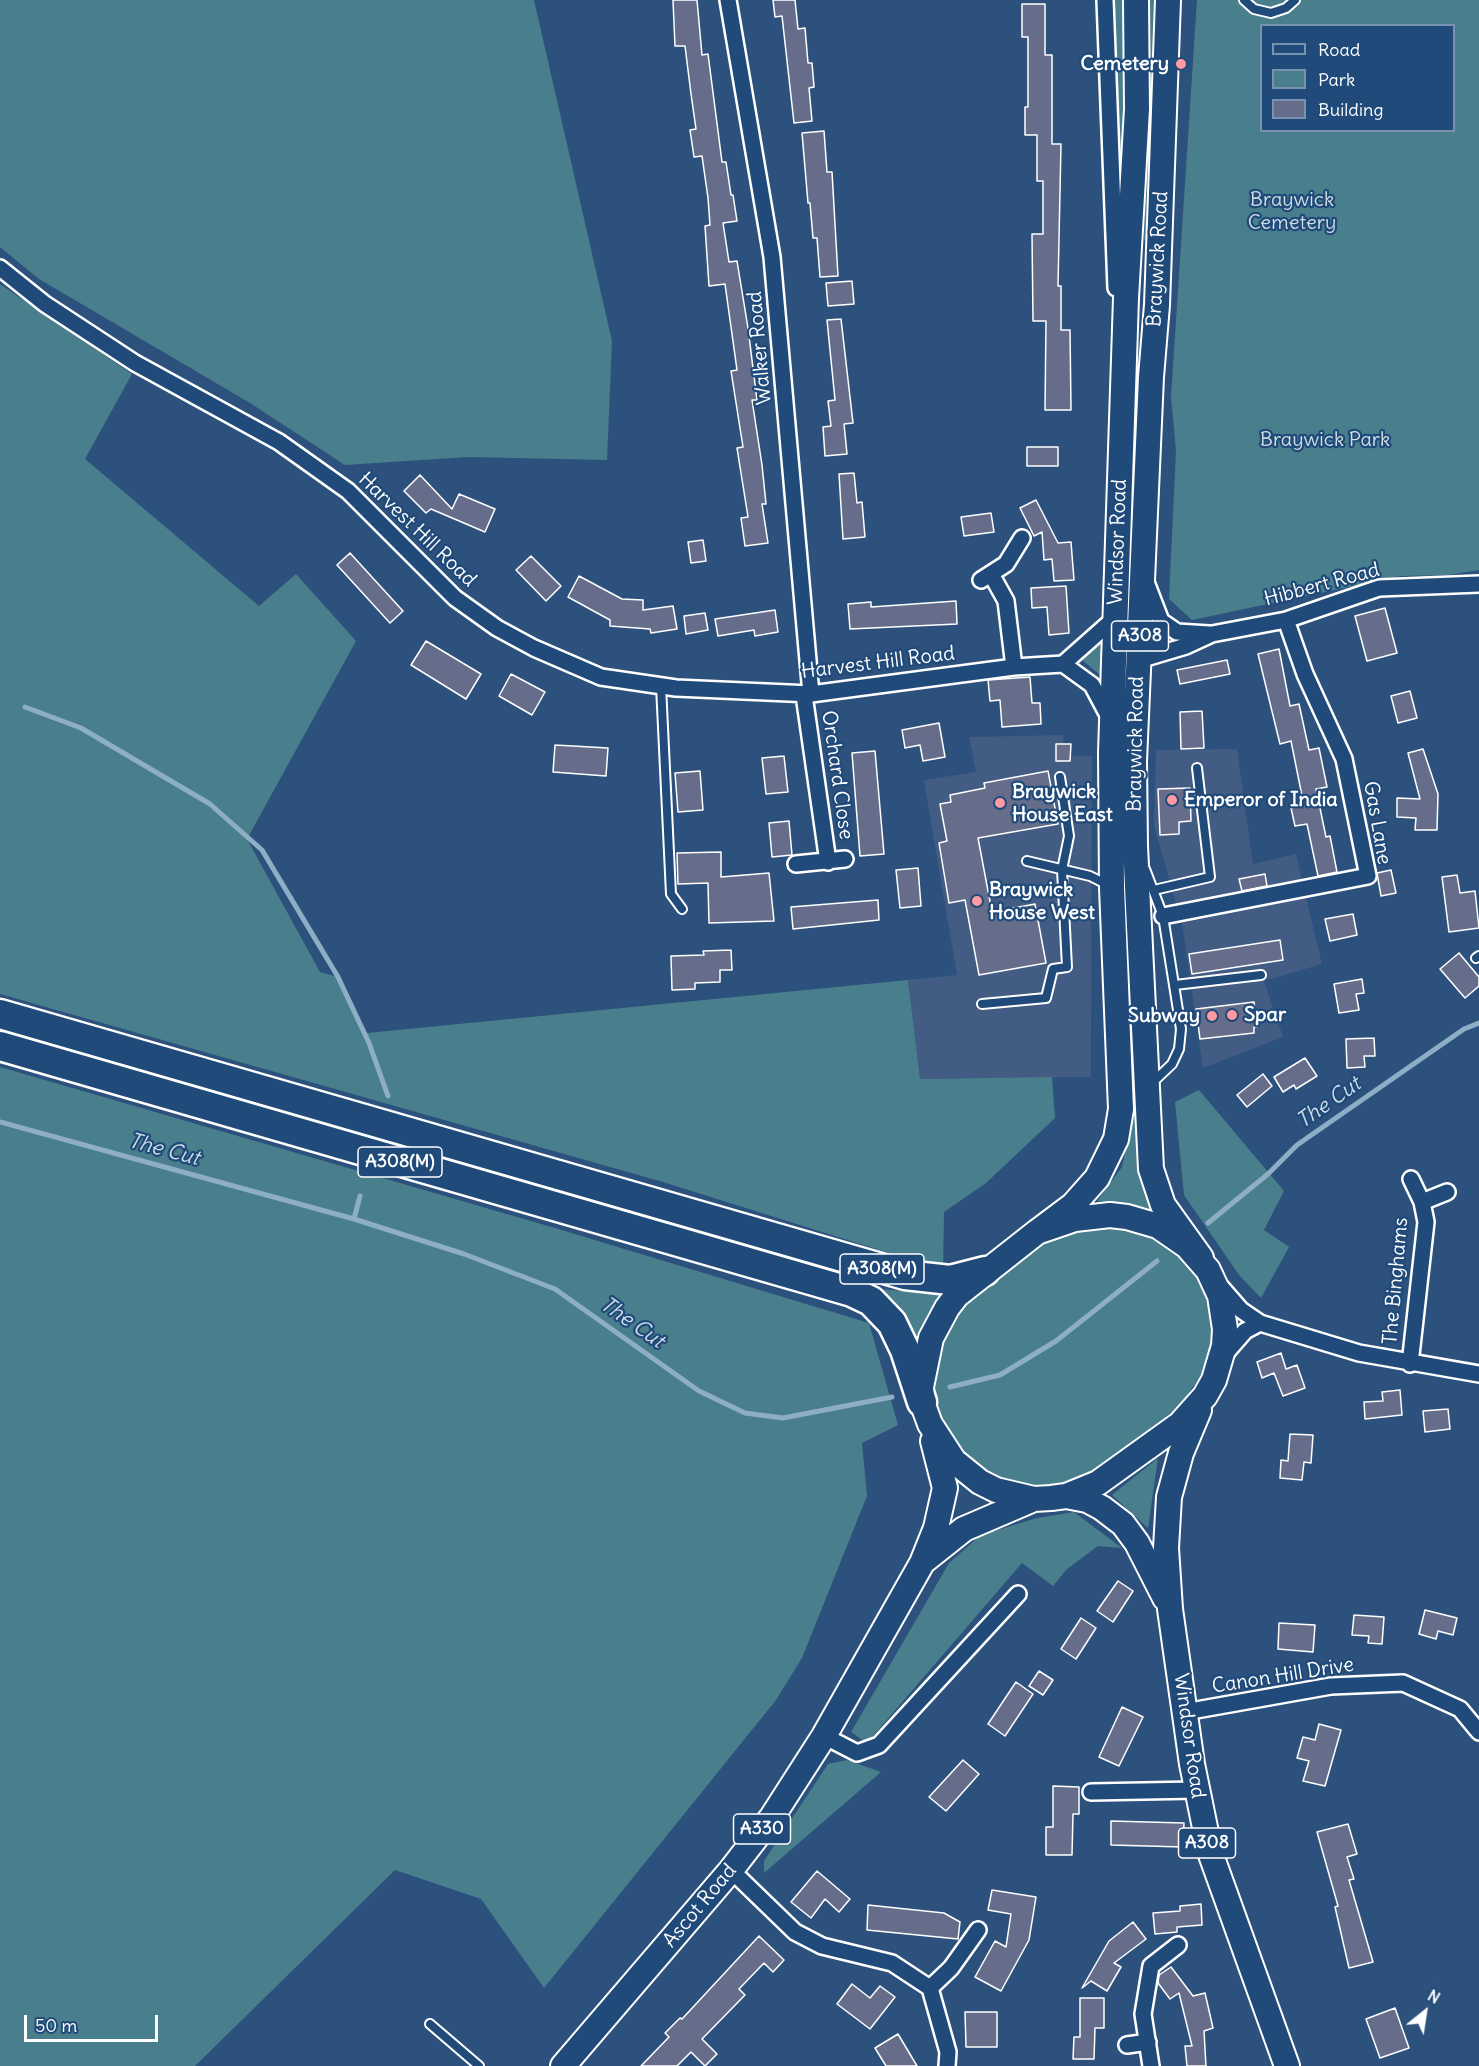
<!DOCTYPE html>
<style>
body{margin:0}
#map{position:relative;width:1479px;height:2066px;overflow:hidden;background:#2d517d;font-family:Delius,sans-serif}
canvas{display:block}
.legend{position:absolute;left:1260px;top:24px;width:195px;height:108px;box-sizing:border-box;background:#1f4a7a;border:2px solid #7992af;margin:0;padding:8px 10px;list-style:none;font-size:18px;color:#fff}
.legend li{display:flex;align-items:center;gap:12px;height:30px}
.legend b{width:30px;border:2px solid #7992af}
.north{position:absolute;left:1395px;top:1982px;width:60px;height:60px;-webkit-text-stroke:4px #1f4a7a;paint-order:stroke;rotate:30deg;font-size:16px;font-weight:700;line-height:24px;text-align:center;color:#fff}
.north::after{content:'';display:block;margin:auto;width:21px;height:27px;background:#fff;clip-path:polygon(50% 0,100% 100%,50% 72%,0 100%)}
.scale{position:absolute;left:24px;top:2015px;width:134px;height:27px;box-sizing:border-box;border:3px solid #fff;border-top:0;padding-left:8px;font-size:18px;line-height:21px;white-space:nowrap;color:#fff;-webkit-text-stroke:4px #1f4a7a;paint-order:stroke}
</style>
<div id="map">
<canvas width="1479" height="2066"></canvas>
<ul class="legend">
<li><b style="height:8px;background:#1f4a7a"></b>Road</li>
<li><b style="height:16px;background:#497e8d"></b>Park</li>
<li><b style="height:16px;background:#666d8b"></b>Building</li>
</ul>
<div class="north">N</div>
<div class="scale">50 m</div>
</div>
<script>
const context = document.querySelector('canvas').getContext('2d');
context.lineJoin = 'round';
function fillPath(path, color) { context.fillStyle = color; context.fill(path, 'evenodd'); }
const poly = rows => new Path2D(rows.map(r => 'M' + r).join(''));
function stroke(path, color, width, dash) { context.strokeStyle = color; context.lineWidth = width; context.lineCap = dash ? 'butt' : 'round'; context.setLineDash(dash || []); context.stroke(path); }
function write(font, color, halo, rows, align = 'center') {
  context.font = font + ' Delius,sans-serif'; context.lineWidth = 4.5; context.setLineDash([]); context.textBaseline = 'middle'; context.strokeStyle = halo; context.fillStyle = color; for (const [text, x, y, turn = 0] of rows) {
    context.save(); context.translate(x, y); context.rotate((+turn || 0) * Math.PI / 180); context.textAlign = isNaN(turn) ? turn : align; if (halo) context.strokeText(text, 0, 0); context.fillText(text, 0, 0); context.restore();
  }
}
const built = poly([
 [1063,735,1065,756,1092,756,1091,1077,920,1079,908,980,957,975,924,780,976,772,969,737],
 [1237,749,1253,864,1296,854,1303,885,1178,910,1154,826,1156,750],
 [1306,898,1322,964,1264,981,1283,1037,1203,1068,1182,923]
]);
const green = poly([
 [0,0,534,0,612,341,607,460,468,457,345,465,250,403,39,279,0,247],
 [1111,0,1123,0,1126,235,1121,235],
 [1150,0,1159,0,1148,240,1144,240],
 [1197,0,1479,0,1479,570,1448,575,1401,576,1192,620,1169,599,1176,450,1171,397],
 [1262,26,1454,26,1454,130,1262,130],
 [0,284,132,374,85,459,259,606,296,574,356,641,247,839,320,972,338,977,367,1033,908,980,920,1079,1052,1077,1055,1118,986,1183,944,1212,943,1270,663,1182,0,994],
 [1105,640,1105,679,1081,659],
 [0,1067,555,1228,869,1323,898,1425,862,1443,867,1496,802,1658,776,1700,544,1988,481,1899,395,1870,195,2066,0,2066],
 [1199,1090,1284,1191,1264,1230,1289,1247,1261,1298,1239,1275,1184,1195,1175,1102],
 [1136,1100,1143,1184,1154,1209,1097,1201,1122,1167],
 [1110,1224,1152,1236,1174,1251,1193,1271,1205,1295,1212,1322,1211,1348,1202,1374,1179,1407,1089,1474,1051,1486,1026,1485,1000,1479,966,1455,941,1419,932,1375,938,1347,959,1309,1038,1247,1059,1234],
 [880,1289,940,1294,914,1340,902,1311],
 [1158,1458,1148,1528,1112,1495],
 [1074,1512,1122,1548,1098,1546,1067,1569,1053,1586,1022,1563,867,1743,851,1732,949,1563,981,1535,1037,1518],
 [847,1760,881,1772,764,1873,764,1861,828,1764]
]);
const stream = poly([
 [25,707,81,728,210,804,262,850,338,977,369,1043,388,1096],
 [0,1122,354,1219,464,1254,555,1289,699,1391,745,1413,783,1418,892,1397],
 [354,1219,360,1196],
 [1208,1223,1268,1174,1297,1145,1464,1029,1479,1023],
 [950,1387,1000,1375,1056,1341,1157,1261]
]);
const building = poly([
 [673,0,697,0,702,55,708,54,722,162,726,162,731,195,733,195,737,221,723,223,729,262,737,261,748,328,757,400,752,400,762,465,766,504,762,504,768,543,745,546,741,518,748,517,737,448,743,447,731,371,737,370,725,284,709,286,705,226,710,225,708,198,702,156,694,157,690,130,696,129,691,94,685,46,675,46,673,0],
 [773,0,795,0,798,29,805,28,808,63,812,63,814,87,809,88,812,121,794,123,782,16,775,17,773,0],
 [1022,4,1045,4,1045,55,1052,55,1052,144,1061,144,1058,286,1061,286,1061,330,1070,330,1071,410,1045,410,1046,321,1033,321,1032,234,1043,234,1043,181,1037,181,1037,135,1025,135,1025,107,1028,107,1028,37,1022,37,1022,4],
 [824,131,827,172,832,172,838,276,820,277,817,238,813,238,810,203,808,203,802,133,824,131],
 [852,281,854,304,828,306,826,283,852,281],
 [841,319,853,423,844,424,847,454,825,456,823,427,831,426,828,401,835,400,827,320,841,319],
 [1027,447,1058,447,1058,466,1027,466,1027,447],
 [854,473,857,503,862,502,865,537,843,539,839,474,854,473],
 [420,475,452,509,459,494,495,509,485,532,431,509,426,513,404,491,420,475],
 [1036,500,1058,543,1071,542,1074,580,1054,581,1052,559,1044,560,1042,532,1034,536,1020,508,1036,500],
 [991,513,994,532,964,536,961,517,991,513],
 [703,540,706,561,691,563,688,542,703,540],
 [350,553,403,611,390,623,337,565,350,553],
 [531,556,561,586,546,601,516,570,531,556],
 [579,576,622,599,643,600,643,610,673,606,677,629,651,633,650,629,610,626,610,620,568,597,579,576],
 [1066,586,1069,633,1049,635,1047,607,1032,608,1031,588,1066,586],
 [956,601,957,624,850,629,848,604,871,602,871,607,956,601],
 [1385,608,1397,653,1367,661,1355,616,1385,608],
 [775,610,778,632,755,636,754,630,718,636,715,619,775,610],
 [705,613,708,630,686,634,684,616,705,613],
 [426,641,481,674,466,699,411,665,426,641],
 [1279,649,1290,706,1299,704,1309,750,1319,748,1327,787,1316,789,1326,837,1330,836,1337,872,1318,876,1307,824,1295,826,1291,808,1297,807,1294,797,1302,796,1291,741,1280,744,1258,654,1279,649],
 [1227,660,1230,674,1180,684,1177,670,1227,660],
 [511,674,545,692,532,715,499,696,511,674],
 [1030,677,1032,703,1040,703,1041,724,1002,727,1000,700,990,701,988,680,1030,677],
 [1410,691,1417,718,1398,723,1391,696,1410,691],
 [1202,711,1204,748,1181,749,1180,712,1202,711],
 [939,723,945,757,923,761,920,745,905,748,902,730,939,723],
 [1056,744,1071,744,1070,761,1056,761,1056,744],
 [555,745,608,748,606,776,553,772,555,745],
 [1423,749,1438,794,1437,830,1415,830,1416,818,1397,817,1397,798,1420,799,1408,753,1423,749],
 [875,751,884,854,860,856,852,753,875,751],
 [784,756,788,792,766,794,762,758,784,756],
 [700,771,703,810,678,812,675,773,700,771],
 [1048,771,1058,824,978,838,992,912,1035,904,1046,963,979,975,965,900,949,903,939,843,947,841,940,804,951,802,950,795,985,788,984,783,1048,771],
 [1190,788,1191,821,1179,822,1179,834,1160,835,1158,789,1190,788],
 [789,821,792,855,772,857,769,823,789,821],
 [721,852,721,877,769,873,774,921,709,923,708,883,678,884,677,853,721,852],
 [918,868,921,906,900,908,896,870,918,868],
 [1391,870,1396,893,1381,896,1377,873,1391,870],
 [1265,874,1267,886,1242,891,1239,879,1265,874],
 [1457,875,1460,893,1475,891,1479,928,1449,932,1442,877,1457,875],
 [878,900,879,920,793,929,791,907,878,900],
 [1353,914,1357,935,1330,941,1325,919,1353,914],
 [1280,940,1283,960,1192,974,1189,954,1280,940],
 [731,950,732,970,720,970,720,982,695,983,695,989,672,990,671,956,704,955,703,951,731,950],
 [1459,953,1479,977,1479,986,1465,998,1440,969,1459,953],
 [1362,979,1364,993,1356,994,1359,1010,1339,1013,1334,984,1362,979],
 [1254,1002,1257,1027,1254,1027,1254,1033,1200,1039,1196,1009,1254,1002],
 [1374,1038,1375,1056,1364,1056,1365,1067,1347,1068,1346,1039,1374,1038],
 [1305,1058,1317,1076,1296,1089,1294,1085,1283,1092,1274,1077,1305,1058],
 [1263,1074,1272,1086,1247,1107,1237,1095,1263,1074],
 [1281,1353,1286,1369,1297,1365,1305,1388,1283,1396,1274,1373,1262,1378,1257,1362,1281,1353],
 [1400,1390,1402,1415,1365,1419,1364,1402,1383,1401,1382,1392,1400,1390],
 [1448,1409,1450,1429,1425,1432,1423,1411,1448,1409],
 [1290,1434,1313,1435,1311,1463,1304,1462,1302,1480,1280,1478,1281,1460,1288,1461,1290,1434],
 [1118,1581,1133,1591,1113,1622,1097,1611,1118,1581],
 [1425,1610,1457,1618,1453,1635,1438,1631,1436,1639,1419,1634,1425,1610],
 [1354,1615,1384,1617,1382,1644,1368,1643,1369,1636,1352,1635,1354,1615],
 [1081,1618,1096,1628,1076,1659,1061,1649,1081,1618],
 [1279,1623,1315,1625,1313,1652,1278,1649,1279,1623],
 [1039,1671,1053,1680,1043,1695,1029,1686,1039,1671],
 [1016,1682,1033,1694,1005,1736,988,1724,1016,1682],
 [1122,1707,1143,1717,1119,1766,1099,1757,1122,1707],
 [1319,1724,1341,1730,1325,1786,1303,1781,1309,1761,1297,1758,1303,1737,1315,1740,1319,1724],
 [963,1760,979,1774,946,1811,929,1797,963,1760],
 [1053,1786,1079,1787,1079,1814,1073,1814,1072,1855,1046,1855,1046,1827,1053,1827,1053,1786],
 [1111,1821,1184,1823,1183,1847,1111,1845,1111,1821],
 [1348,1824,1357,1854,1347,1857,1354,1879,1349,1880,1373,1962,1349,1968,1335,1907,1338,1906,1317,1832,1348,1824],
 [817,1871,850,1899,839,1912,825,1899,811,1918,791,1902,817,1871],
 [992,1890,1036,1897,1029,1940,1001,1991,975,1977,995,1941,1006,1947,1011,1914,988,1910,992,1890],
 [1201,1904,1202,1925,1177,1927,1177,1932,1155,1934,1153,1913,1180,1911,1180,1906,1201,1904],
 [868,1905,944,1913,960,1922,958,1939,867,1930,868,1905],
 [1133,1922,1146,1939,1114,1963,1121,1967,1107,1991,1091,1981,1082,1988,1109,1941,1133,1922],
 [759,1936,784,1960,773,1972,764,1963,739,1989,745,1995,702,2039,717,2054,705,2066,691,2052,677,2066,641,2066,669,2037,665,2033,680,2018,682,2019,759,1936],
 [1171,1967,1193,1996,1205,1993,1213,2028,1204,2031,1206,2066,1187,2066,1185,2046,1192,2046,1179,1993,1170,1999,1158,1983,1159,1975,1171,1967],
 [852,1984,870,1998,880,1986,895,1997,870,2029,837,2004,852,1984],
 [1080,1998,1104,1998,1104,2028,1095,2028,1094,2059,1073,2059,1074,2037,1080,2037,1080,1998],
 [1395,2008,1409,2048,1380,2058,1366,2019,1395,2008],
 [965,2012,997,2012,997,2047,966,2047,965,2012],
 [898,2034,917,2066,886,2066,875,2048,898,2034]
]);
const service = poly([
 [1244,0,1254,9,1271,13,1286,8,1295,0],
 [661,686,671,894,682,909],
 [1027,861,1090,876,1108,885],
 [1145,869,1163,916,1181,1029,1179,1049,1172,1064,1153,1082],
 [1154,890,1210,877,1197,768],
 [1476,958,1479,956],
 [1175,985,1261,975],
 [982,1004,1046,998,1053,969,1067,967,1062,870,1069,836,1060,777],
 [430,2024,479,2066]
]);
const minor = poly([
 [728,0,772,257,811,694],
 [1105,0,1116,288],
 [0,268,45,304,135,363,279,442,348,491,455,598,497,628,534,648,601,677,676,688,811,694,1014,667,1063,664,1116,617],
 [991,574,1006,601,1014,667],
 [981,580,1006,564,1022,538],
 [1146,582,1161,621,1177,632,1209,634],
 [1139,660,1186,646,1212,634,1286,620,1379,588,1479,584],
 [1063,664,1092,685,1109,717],
 [804,695,828,862],
 [796,864,845,859],
 [1163,916,1368,876,1344,759,1305,674,1286,620],
 [1422,1202,1447,1192],
 [1221,1287,1241,1310,1260,1323,1359,1353,1479,1374],
 [1225,1354,1245,1331,1260,1323],
 [1410,1364,1426,1222,1422,1202,1411,1179],
 [1185,1712,1331,1686,1403,1683,1460,1709,1479,1732],
 [824,1736,857,1753,879,1745,1018,1594],
 [1091,1792,1196,1790],
 [731,1870,795,1932,822,1946,892,1963,930,1988,948,2052,947,2066],
 [930,1988,951,1968,978,1930],
 [1127,2045,1148,2042],
 [1151,2066,1143,2014,1151,1966,1178,1945]
]);
const primary = poly([
 [1168,0,1157,305,1151,377,1134,761,1135,846,1151,1169,1163,1205,1201,1258],
 [1110,1215,1127,1217,1158,1226,1187,1246,1208,1270,1220,1296,1225,1329,1224,1346,1214,1380,1205,1396,1180,1424,1098,1483,1066,1496,1051,1498,1034,1499,996,1490,980,1482,954,1461,930,1424,922,1402,921,1387,931,1338,947,1308,957,1295,1037,1232,1075,1219,1110,1215],
 [1037,1232,1073,1205,1097,1178,1116,1139,1121,1109,1112,888,1111,753,1126,298,1137,109,1136,0],
 [1199,1410,1181,1453,1169,1497,1166,1548,1170,1609,1192,1764,1210,1852,1287,2066],
 [1066,1496,1087,1500,1102,1508,1123,1524,1137,1543,1165,1598],
 [925,1560,964,1529,1034,1499],
 [563,2066,731,1870,772,1817,824,1736,922,1563,936,1528,945,1488,933,1441]
]);
const motorway = poly([
 [0,1014,905,1275,950,1280,985,1271],
 [0,1046,852,1292,871,1301,892,1323,905,1350,922,1402]
]);
const markers = [
 [1181,64,6,"#ff9aa2"],
 [1172,800,6,"#ff9aa2"],
 [1000,803,6,"#ff9aa2"],
 [977,901,6,"#ff9aa2"],
 [1232,1015,6,"#ff9aa2"],
 [1212,1016,6,"#ff9aa2"]
];
const shields = [
 [1140,636,57],
 [400,1162,84],
 [882,1269,84],
 [762,1829,57],
 [1207,1843,57]
];
const shieldNames = [
 ["A308",1140,636],
 ["A308(M)",400,1162],
 ["A308(M)",882,1269],
 ["A330",762,1829],
 ["A308",1207,1843]
];
const poiNames = [
 ["Cemetery",1169,64,"right"],
 ["Braywick",1012,792],
 ["House East",1012,815],
 ["Emperor of India",1184,800],
 ["Braywick",989,890],
 ["House West",989,913],
 ["Spar",1244,1015],
 ["Subway",1200,1016,"right"]
];
const parkNames = [
 ["Braywick",1292,200],
 ["Cemetery",1292,223],
 ["Braywick Park",1325,440]
];
const streetNames = [
 ["Braywick Road",1158,259,-87],
 ["Walker Road",760,348,-95],
 ["Harvest Hill Road",417,530,44],
 ["Windsor Road",1118,542,-88],
 ["Hibbert Road",1322,585,-15],
 ["Harvest Hill Road",878,663,-7],
 ["Braywick Road",1136,744,-89],
 ["Orchard Close",837,775,82],
 ["Gas Lane",1377,823,80],
 ["The Binghams",1396,1281,-85],
 ["Canon Hill Drive",1283,1676,-9],
 ["Windsor Road",1189,1736,82],
 ["Ascot Road",700,1906,-50]
];
const waterNames = [
 ["The Cut",1329,1103,-35],
 ["The Cut",164,1150,15],
 ["The Cut",632,1323,35]
];
fillPath(built, '#425c84');
fillPath(green, '#497e8d');
stroke(stream, '#8daec5', 5);
fillPath(building, '#666d8b');
stroke(building, '#fff', 1.5);
stroke(service, '#fff', 12);
stroke(minor, '#fff', 20);
stroke(primary, '#fff', 28);
stroke(motorway, '#fff', 33);
stroke(service, '#1f4a7a', 8);
stroke(minor, '#1f4a7a', 15);
stroke(primary, '#1f4a7a', 24);
stroke(motorway, '#1f4a7a', 28);
for (const [x, y, r, color] of markers) { const dot = new Path2D(); dot.arc(x, y, r, 0, 2 * Math.PI); context.fillStyle = color; context.fill(dot); stroke(dot, '#1f4a7a', 2); }
for (const [x, y, w] of shields) { const box = new Path2D(); box.roundRect(x - w / 2, y - 15, w, 30, 4.5); context.fillStyle = '#1f4a7a'; context.fill(box); stroke(box, '#fff', 1.5); }
write('bold 18px', '#fff', null, shieldNames);
write('bold 20px', '#fff', '#1f4a7a', poiNames, 'left');
write('20px', '#d2dfe2', '#1f4a7a', parkNames);
write('20px', '#fff', '#1f4a7a', streetNames);
write('italic 21px', '#d0dde7', '#1f4a7a', waterNames);
</script>
